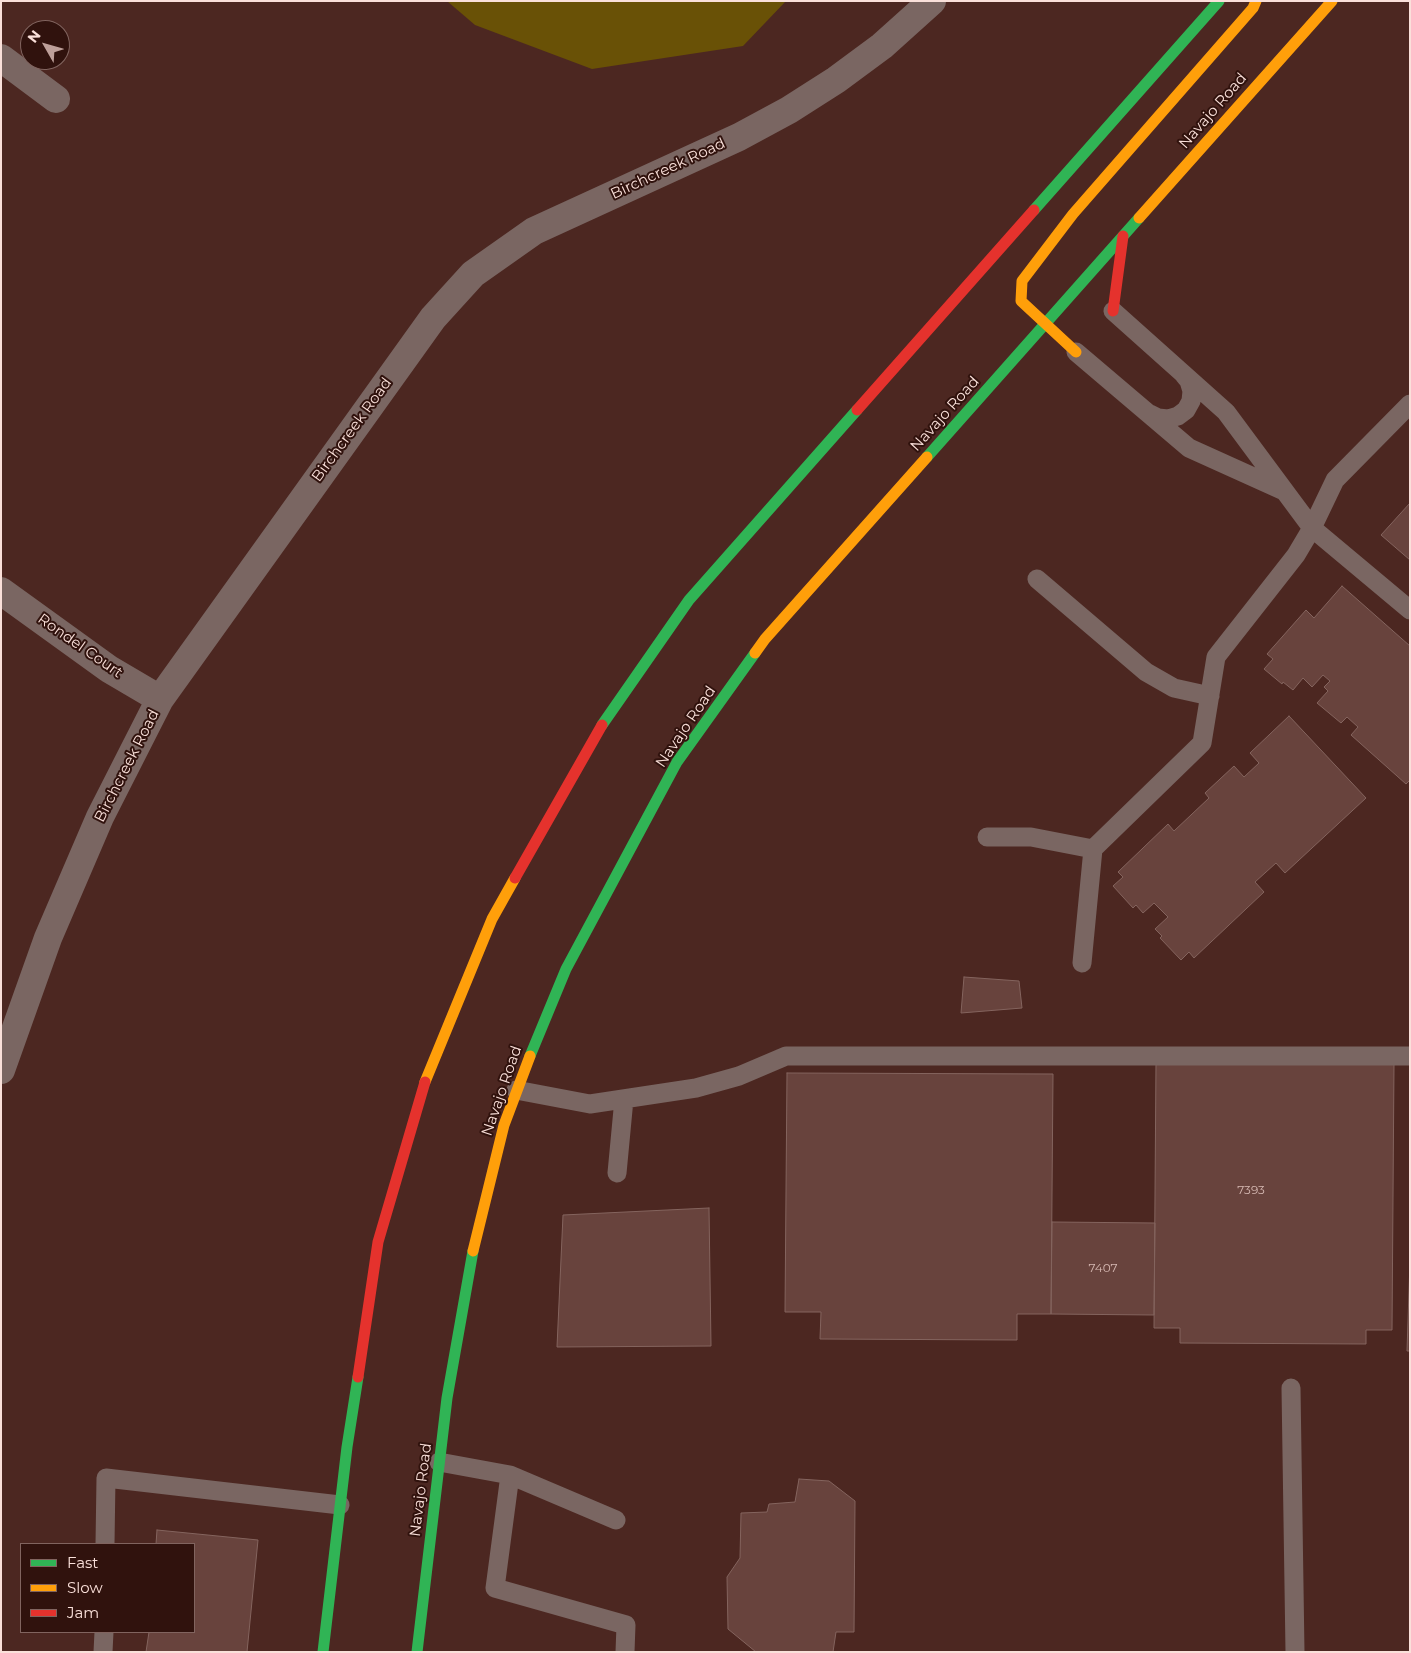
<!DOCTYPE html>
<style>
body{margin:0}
#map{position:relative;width:1411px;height:1653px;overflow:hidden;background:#4c2721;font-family:Montserrat,sans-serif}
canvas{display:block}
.frame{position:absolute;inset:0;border:2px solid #fae0da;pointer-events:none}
.legend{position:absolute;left:20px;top:1543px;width:175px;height:90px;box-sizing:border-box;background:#30120d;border:1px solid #81645f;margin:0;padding:6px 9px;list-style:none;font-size:15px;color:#fae0da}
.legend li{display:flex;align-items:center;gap:10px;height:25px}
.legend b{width:25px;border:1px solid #81645f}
.north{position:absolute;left:20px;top:20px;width:50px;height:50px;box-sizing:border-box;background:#30120d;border:1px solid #81645f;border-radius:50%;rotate:308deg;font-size:14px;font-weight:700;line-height:20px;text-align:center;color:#fae0da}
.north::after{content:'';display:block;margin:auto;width:18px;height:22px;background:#bd9f99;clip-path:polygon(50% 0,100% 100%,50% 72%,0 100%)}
</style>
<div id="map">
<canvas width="1411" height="1653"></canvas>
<div class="frame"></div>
<ul class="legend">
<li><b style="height:6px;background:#30b455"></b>Fast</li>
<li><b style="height:6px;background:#ff9f0a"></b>Slow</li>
<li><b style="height:6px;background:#e5322d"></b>Jam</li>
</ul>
<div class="north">N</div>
</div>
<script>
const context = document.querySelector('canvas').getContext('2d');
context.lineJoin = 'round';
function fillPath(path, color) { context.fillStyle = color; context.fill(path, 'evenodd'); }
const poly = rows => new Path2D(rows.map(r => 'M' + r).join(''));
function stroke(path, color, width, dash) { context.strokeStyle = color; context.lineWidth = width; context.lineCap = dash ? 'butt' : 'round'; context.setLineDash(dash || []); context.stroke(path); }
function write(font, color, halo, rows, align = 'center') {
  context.font = font + ' Montserrat,sans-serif'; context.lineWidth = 4; context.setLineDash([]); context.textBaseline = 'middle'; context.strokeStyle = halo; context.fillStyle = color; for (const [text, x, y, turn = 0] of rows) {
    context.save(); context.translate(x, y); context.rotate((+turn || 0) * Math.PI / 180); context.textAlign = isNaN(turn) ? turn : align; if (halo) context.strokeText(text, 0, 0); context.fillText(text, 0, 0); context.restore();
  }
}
const green = poly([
 [447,1,786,1,743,46,592,69,475,25]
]);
const building = poly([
 [1410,503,1410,560,1381,535,1410,503],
 [1342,586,1410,646,1410,780,1406,784,1351,735,1358,727,1347,717,1341,723,1317,703,1328,691,1324,687,1330,681,1323,675,1312,687,1303,678,1293,690,1283,682,1282,684,1264,669,1273,659,1267,654,1306,610,1314,618,1342,586],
 [1289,716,1366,798,1285,873,1276,863,1255,882,1264,892,1194,958,1189,952,1181,960,1160,938,1162,936,1155,929,1168,917,1154,903,1143,913,1136,905,1133,908,1113,886,1123,877,1118,872,1168,824,1174,831,1209,798,1205,793,1234,766,1244,777,1259,763,1250,753,1289,716],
 [964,977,1019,981,1022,1008,961,1013,964,977],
 [1156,1062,1394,1063,1392,1330,1366,1330,1366,1344,1180,1343,1180,1328,1154,1328,1156,1062],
 [787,1073,1053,1074,1051,1314,1017,1314,1017,1340,820,1339,821,1312,785,1312,787,1073],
 [709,1208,711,1346,557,1347,563,1215,709,1208],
 [1052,1222,1155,1223,1154,1315,1051,1314,1052,1222],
 [1410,1261,1410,1351,1407,1351,1410,1261],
 [799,1479,829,1481,855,1501,854,1632,836,1632,833,1652,756,1652,728,1629,727,1577,740,1558,741,1513,767,1512,769,1504,795,1502,799,1479],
 [157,1530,258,1540,247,1652,146,1652,149,1632,194,1632,194,1544,156,1544,157,1530]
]);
const lane = poly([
 [1076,352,1189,448,1282,490],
 [1410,404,1335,480,1312,528,1410,610],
 [1150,414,1158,418,1168,419,1178,416,1186,410,1191,401,1192,391,1189,381,1184,375],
 [1037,579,1146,672,1174,688,1210,696],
 [987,837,1031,837,1093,849],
 [1082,963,1093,849,1202,743,1216,657,1296,555,1312,528,1226,412,1113,311],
 [516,1090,590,1104,696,1088,739,1076,786,1056,1410,1056],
 [617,1173,624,1099],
 [1291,1388,1295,1652],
 [439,1462,510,1475,495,1588,626,1625,625,1652],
 [510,1475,616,1520],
 [105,1544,106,1478,340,1505],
 [103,1652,104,1632]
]);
const street = poly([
 [1,58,56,99],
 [1,591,109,669,160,699],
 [1,1070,48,938,100,817,160,699,433,318,473,274,534,231,739,137,789,110,836,80,882,46,932,1]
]);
const fast = poly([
 [1034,210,1219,1],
 [927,457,1139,218],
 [602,725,689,600,857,410],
 [530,1056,566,969,677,762,755,653],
 [323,1652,347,1447,358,1377],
 [417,1652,447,1398,473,1251]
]);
const slow = poly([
 [1139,218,1332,1],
 [1076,352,1021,301,1022,281,1073,214,1253,8,1256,1],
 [755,653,765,639,927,457],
 [425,1082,492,919,515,878],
 [473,1251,504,1125,530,1056]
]);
const jam = poly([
 [1113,311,1123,236],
 [857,410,1034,210],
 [515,878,602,725],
 [358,1377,378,1242,425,1082]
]);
const numberNames = [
 ["7393",1251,1190],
 ["7407",1103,1268]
];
const streetNames = [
 ["Navajo Road",1213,111,-49],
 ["Birchcreek Road",668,169,-25],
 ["Navajo Road",945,414,-48],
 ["Birchcreek Road",352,430,-54],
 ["Rondel Court",80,646,35],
 ["Navajo Road",686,727,-56],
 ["Birchcreek Road",127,766,-63],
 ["Navajo Road",502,1091,-71],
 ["Navajo Road",421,1490,-83]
];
fillPath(green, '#695106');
fillPath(building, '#68433d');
stroke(building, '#84645e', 1);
stroke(lane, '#7a6662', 19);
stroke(street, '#7a6662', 28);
stroke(fast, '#30b455', 11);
stroke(slow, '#ff9f0a', 11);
stroke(jam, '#e5322d', 11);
write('12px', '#d6b9b3', null, numberNames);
write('15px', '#fae0da', '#30120d', streetNames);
</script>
